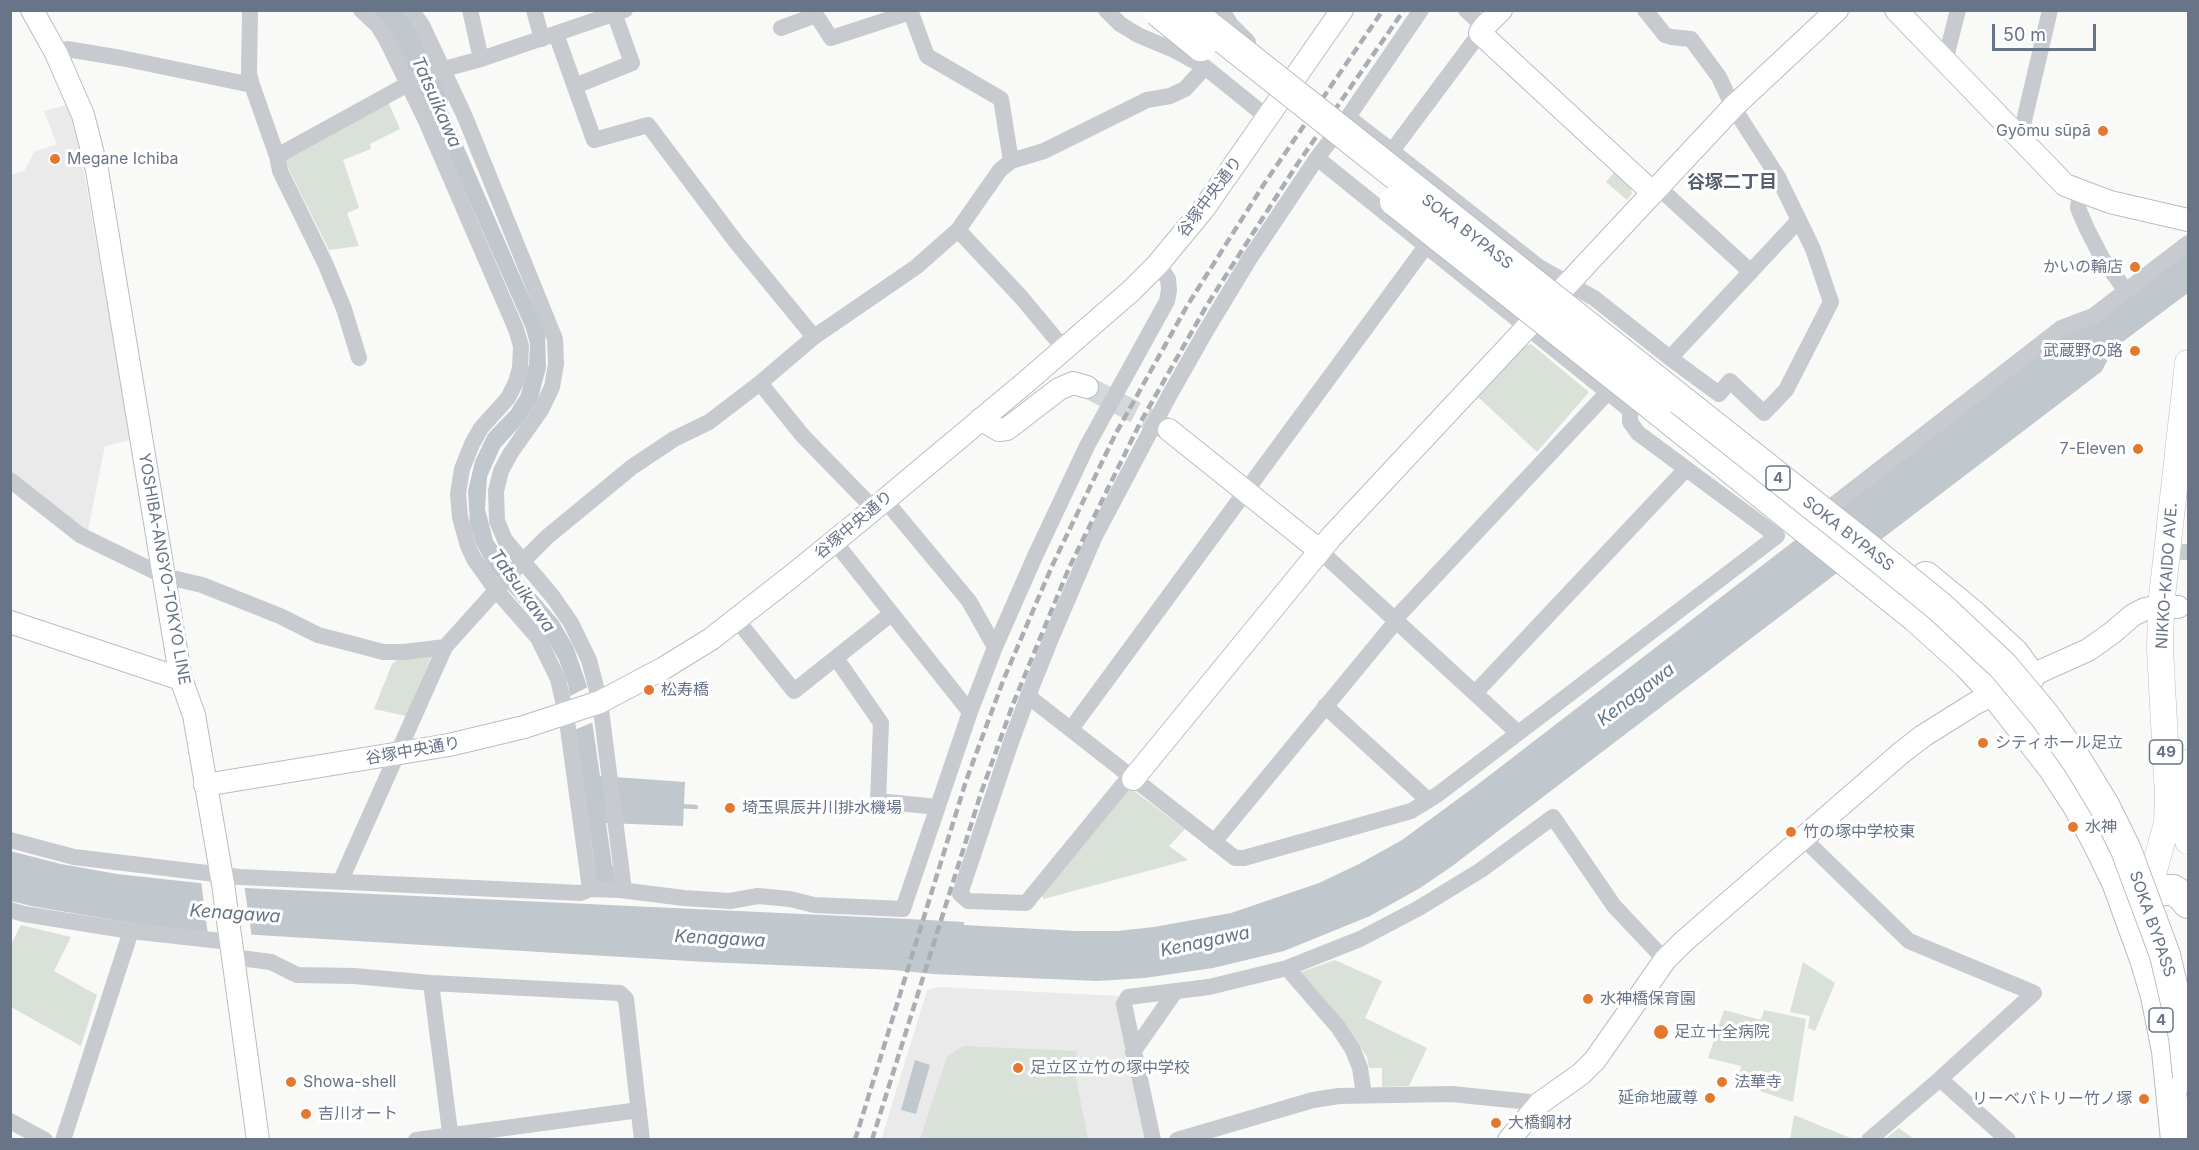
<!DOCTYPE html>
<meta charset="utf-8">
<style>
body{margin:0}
#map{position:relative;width:2199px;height:1150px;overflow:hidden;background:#f9f9f7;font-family:Inter,sans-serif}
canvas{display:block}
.frame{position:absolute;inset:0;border:12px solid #687488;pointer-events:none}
.scale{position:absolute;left:1992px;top:24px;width:104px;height:27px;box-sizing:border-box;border:3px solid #687488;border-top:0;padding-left:8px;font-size:18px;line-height:21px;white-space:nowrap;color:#687488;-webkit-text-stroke:4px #fff;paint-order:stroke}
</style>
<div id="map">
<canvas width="2199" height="1150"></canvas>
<div class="frame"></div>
<div class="scale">50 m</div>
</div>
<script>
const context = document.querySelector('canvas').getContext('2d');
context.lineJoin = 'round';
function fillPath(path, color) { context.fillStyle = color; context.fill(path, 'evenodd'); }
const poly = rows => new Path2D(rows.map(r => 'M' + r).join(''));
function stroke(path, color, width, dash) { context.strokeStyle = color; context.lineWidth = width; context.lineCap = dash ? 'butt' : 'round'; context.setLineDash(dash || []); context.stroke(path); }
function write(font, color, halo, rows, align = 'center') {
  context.font = font + ' Inter,"Noto Sans JP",sans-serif'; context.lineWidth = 6; context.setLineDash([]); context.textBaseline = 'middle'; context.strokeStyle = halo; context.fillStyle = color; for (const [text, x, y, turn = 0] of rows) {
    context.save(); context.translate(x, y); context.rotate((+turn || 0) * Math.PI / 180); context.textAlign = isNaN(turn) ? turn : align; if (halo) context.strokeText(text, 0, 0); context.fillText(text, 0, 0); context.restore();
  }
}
const built = poly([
 [67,105,80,150,131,440,105,446,88,531,11,474,10,174,15,174,24,171,34,152,57,144,44,111],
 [939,987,1119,996,1147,1139,881,1140,927,990]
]);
const green = poly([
 [388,101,400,129,370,144,371,149,343,160,359,208,347,213,359,246,329,250,284,160],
 [1615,171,1630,185,1632,194,1627,200,1606,182],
 [1531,344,1589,392,1537,452,1477,396,1525,346],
 [432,655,406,716,374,709,392,664,397,660],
 [1130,788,1185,829,1169,846,1188,860,1044,899,1041,895],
 [21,925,71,937,54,971,97,995,81,1046,11,1007,11,944],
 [1335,960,1382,981,1365,1018,1427,1048,1409,1086,1382,1087,1382,1068,1369,1068,1367,1057,1346,1026,1301,972],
 [1803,962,1835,983,1815,1031,1808,1028,1810,1016,1790,1012],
 [1724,1010,1761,1020,1764,1010,1806,1019,1793,1102,1741,1085,1744,1074,1740,1072,1741,1066,1708,1058],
 [963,1046,1077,1051,1074,1069,1088,1139,920,1139,947,1057],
 [1794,1115,1853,1139,1790,1139],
 [1899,1128,1914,1139,1885,1139]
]);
const water = poly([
 [429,67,545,333,546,368,537,402,520,426,500,448,487,477,485,509,493,540,505,559,558,620,573,646,587,686,600,776,685,782,683,826,606,823,612,865,615,871,617,884,595,883,593,870,595,867,576,732,568,684,559,660,538,624,489,568,476,544,470,524,468,491,475,461,488,434,511,410,521,394,529,364,530,344,526,329,413,74],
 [2188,247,2188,293,2113,349,2102,371,2093,378,1451,867,1420,888,1370,916,1284,951,1213,968,1145,978,1097,981,933,974,894,970,706,962,207,932,148,926,31,906,11,901,10,851,61,864,117,874,245,888,909,919,964,922,964,925,1076,931,1117,931,1154,927,1231,913,1319,883,1357,865,1402,840,1477,785,2046,347],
 [915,1060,930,1065,916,1114,901,1110]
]);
const pier = poly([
 [590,686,596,721,574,730,568,697],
 [201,881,244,884,252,938,208,935]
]);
const stream = poly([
 [679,806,696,807]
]);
const river = poly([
 [388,10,395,17,409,41,435,100]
]);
const secondaryTunnel = poly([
 [1087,387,1169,430]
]);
const street = poly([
 [250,10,249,73,252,85,277,156,280,171,325,263,344,309,359,358],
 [361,10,378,26,386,39,426,121,516,329,521,346,520,368,516,382,508,398,481,428,472,444,462,469,458,494,460,517,468,546,474,559,496,590,538,638,558,679,566,714,590,889],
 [411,10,422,25,465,117,555,339,556,364,552,387,541,410,510,454,501,471,496,491,497,521,505,540,553,597,571,623,589,660,600,702,624,890],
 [470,10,481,59],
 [534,10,542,39],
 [910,10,927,56,1001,99,1011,161],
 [1106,10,1120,24,1138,35,1176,51,1205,67,1268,118],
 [1222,10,1231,25,1248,42],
 [1466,10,1484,27],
 [781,28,816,15,831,38,911,12],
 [1480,33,1392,151,1539,267,1594,298,1670,358,1719,394,1730,381,1764,413,1786,390,1831,302,1813,249,1778,177,1733,107,1719,77,1691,39,1671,37,1665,35,1645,10],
 [556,34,594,140,648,125,736,242,814,337],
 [56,53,67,49,121,58,252,85],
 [1945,61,1958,10],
 [575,86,632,63,613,10],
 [1348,117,1392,151],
 [2020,138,2050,10],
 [277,156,408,84,437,71,481,59,625,10],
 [1317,158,1348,117,1421,10],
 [1658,187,1751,272],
 [2080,192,2078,208,2087,229,2102,258,2126,291],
 [958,230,1021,297,1065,350],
 [1670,358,1799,220],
 [760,383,803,436,874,509],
 [10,480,80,535,164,576,202,585,280,616,318,635,353,644,383,652,404,652,445,647],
 [885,500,969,601,995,647],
 [1819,516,2061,328,2093,316,2188,243],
 [834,541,970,712],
 [1319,550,1517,732],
 [2183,552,2188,552],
 [1395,619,1608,392],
 [737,620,794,691,891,614],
 [836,658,881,723,878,801,937,807],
 [1476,692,1686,469],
 [1028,696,1235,858,1244,858,1411,811,1437,795,1777,536,1638,433,1630,422,1630,410,1317,158,1250,258,1207,329,1169,396,1094,538,1052,636,1028,696,1010,745,960,894,968,901,1026,903,1130,776],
 [1325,706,1428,800],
 [1071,729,1426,246],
 [1803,838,1909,941,2034,993,1940,1079,1869,1140],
 [10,840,74,857,240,877,581,893,590,889,620,890,684,898,730,901,758,896,790,899,814,905,903,909,970,712,995,647,1036,554,1087,446,1167,301,1169,290,1168,279,1158,264],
 [1214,842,1397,620],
 [341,880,445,647,518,566,547,537,632,467,674,439,709,422,760,383,814,337,916,267,958,230,1000,170,1011,161,1044,151,1147,100,1170,96,1185,89,1205,67],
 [10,910,24,914,131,931,230,942],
 [232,957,271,962,297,975,354,976,431,983,620,993,626,999,642,1140],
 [1287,968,1338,1027,1353,1050,1360,1068,1364,1095],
 [431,983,451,1140],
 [1133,1052,1175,992],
 [1940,1079,2008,1140],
 [10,1121,45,1140],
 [63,1140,131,931],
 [416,1140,639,1110],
 [1153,1140,1124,1004,1128,997,1209,987,1287,968,1360,939,1419,908,1481,870,1553,817,1614,906,1665,960],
 [1177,1140,1313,1100,1339,1096,1452,1094,1540,1103]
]);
const secondary = poly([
 [32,10,56,53,83,115,97,170,178,662,181,679,194,715,223,884,258,1140],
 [1501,10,1484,27,1480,33,1653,193],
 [1896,10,2065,185,2110,202,2188,220],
 [981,419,999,430,1007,429,1059,389,1073,383,1087,387],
 [1169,430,1319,550],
 [10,622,181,679],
 [1133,779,1332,536,1733,107,1837,10],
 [205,785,449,745,524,727,600,702,664,668,711,639,793,575,874,509,1026,382,1131,291,1158,264,1205,207,1342,10],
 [1509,1140,1540,1103,1581,1074,1595,1060,1665,960,1683,942,1901,753,1923,736,1974,704,2030,676,2088,650,2112,633,2133,615,2145,609,2161,606,2178,607]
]);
const primary = poly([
 [2184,763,2188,841],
 [2147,896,2167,823,2168,796,2160,649,2161,606,2188,363]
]);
const highway = poly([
 [1656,408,1916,617,1968,664,1995,693,2053,767,2079,807,2099,845,2117,882,2146,962,2156,996,2167,1051,2176,1140],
 [1926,577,1971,614,2014,654,2030,676],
 [2144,926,2147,896,2163,890,2173,890,2181,895,2188,903]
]);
const rail = poly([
 [855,1140,966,781,1003,681,1052,566,1115,435,1187,306,1264,184,1383,10],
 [872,1140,981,793,1013,704,1069,568,1140,423,1207,305,1296,166,1404,10]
]);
const highwayBridge = poly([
 [1188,10,1870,550,1940,607,2003,666,2044,715,2077,761,2105,807,2126,850,2165,955,2184,1037,2188,1077],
 [1158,11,1201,46],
 [1395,201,1656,408]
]);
const markers = [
 [2103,131,6,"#e2792e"],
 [55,159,6,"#e2792e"],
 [2135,267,6,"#e2792e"],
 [2135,351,6,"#e2792e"],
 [2138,449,6,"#e2792e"],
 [649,690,6,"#e2792e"],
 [1983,743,6,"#e2792e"],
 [730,808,6,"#e2792e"],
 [2073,827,6,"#e2792e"],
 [1791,832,6,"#e2792e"],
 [1588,999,6,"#e2792e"],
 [1661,1032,8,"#e2792e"],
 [1018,1068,6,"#e2792e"],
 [291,1082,6,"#e2792e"],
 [1722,1082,6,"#e2792e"],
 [1710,1098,6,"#e2792e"],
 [2144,1099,6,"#e2792e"],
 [306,1114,6,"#e2792e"],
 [1496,1123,6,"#e2792e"]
];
const shields = [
 [1778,478,24],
 [2166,752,33],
 [2161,1020,24]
];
const shieldNames = [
 ["4",1778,478],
 ["49",2166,752],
 ["4",2161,1020]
];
const poiNames = [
 ["Gyōmu sūpā",2091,131,"right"],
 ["Megane Ichiba",67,159],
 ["かいの輪店",2123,267,"right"],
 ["武蔵野の路",2123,351,"right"],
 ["7-Eleven",2126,449,"right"],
 ["松寿橋",661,690],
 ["シティホール足立",1995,743],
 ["埼玉県辰井川排水機場",742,808],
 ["水神",2085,827],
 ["竹の塚中学校東",1803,832],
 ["水神橋保育園",1600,999],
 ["足立十全病院",1674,1032],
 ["足立区立竹の塚中学校",1030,1068],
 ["Showa-shell",303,1082],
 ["法華寺",1734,1082],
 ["延命地蔵尊",1698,1098,"right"],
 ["リーベパトリー竹ノ塚",2132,1099,"right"],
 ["吉川オート",318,1114],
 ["大橋鋼材",1508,1123]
];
const streetNames = [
 ["谷塚中央通り",1210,197,-53],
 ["SOKA BYPASS",1467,232,38],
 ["谷塚中央通り",854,525,-40],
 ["SOKA BYPASS",1848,534,38],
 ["YOSHIBA-ANGYO-TOKYO LINE",164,569,80],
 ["NIKKO-KAIDO AVE.",2167,576,-86],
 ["谷塚中央通り",413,751,-10],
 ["SOKA BYPASS",2152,924,71]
];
const waterNames = [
 ["Tatsuikawa",436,102,66],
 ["Tatsuikawa",522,591,54],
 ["Kenagawa",1636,695,-37],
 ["Kenagawa",235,914,4],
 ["Kenagawa",720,939,3],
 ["Kenagawa",1205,942,-12]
];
const neighbourhoodNames = [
 ["谷塚二丁目",1732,183]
];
fillPath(built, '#eaeaea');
fillPath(green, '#dae1d8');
fillPath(water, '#c0c8ce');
fillPath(pier, '#f9f9f7');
stroke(stream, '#c0c8ce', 4.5);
stroke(river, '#c0c8ce', 26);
stroke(secondaryTunnel, '#d5d8db', 22, [22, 11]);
stroke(secondary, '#b9bdc3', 24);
stroke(primary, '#babdc2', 27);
stroke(highway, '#babcc0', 32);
stroke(street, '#c7cace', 16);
stroke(secondary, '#fff', 22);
stroke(primary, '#fff', 26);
stroke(highway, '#fff', 30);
stroke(rail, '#a9adb4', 4.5, [9, 4.5]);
stroke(highwayBridge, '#babcc0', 32, []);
stroke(highwayBridge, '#fff', 30);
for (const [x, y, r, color] of markers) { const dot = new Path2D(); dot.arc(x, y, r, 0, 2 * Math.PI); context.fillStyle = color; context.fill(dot); stroke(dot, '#fff', 2); }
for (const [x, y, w] of shields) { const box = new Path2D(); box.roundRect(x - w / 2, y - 12, w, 24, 4.5); context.fillStyle = '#fff'; context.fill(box); stroke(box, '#687488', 1.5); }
write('bold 15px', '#687488', null, shieldNames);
write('16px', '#687488', '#fff', poiNames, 'left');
write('16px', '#687488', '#fff', streetNames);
write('italic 18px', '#647583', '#fff', waterNames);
write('bold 18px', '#565f6d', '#fff', neighbourhoodNames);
</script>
